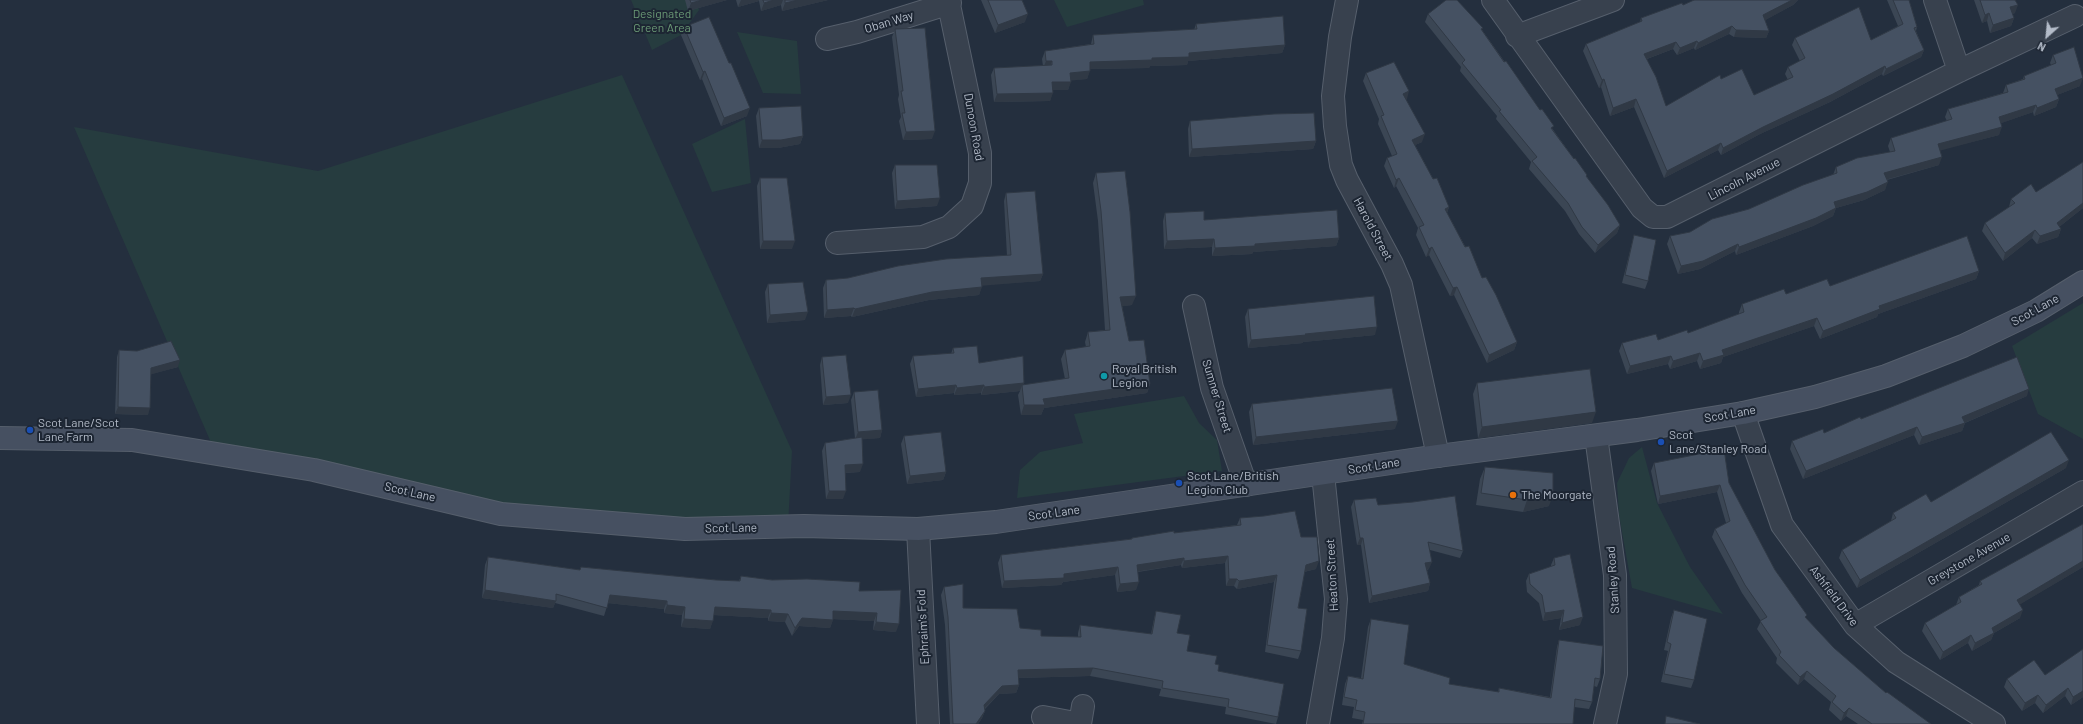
<!DOCTYPE html>
<style>
body{margin:0}
#map{position:relative;width:2083px;height:724px;overflow:hidden;background:#242f3e;font-family:Barlow,sans-serif}
canvas{display:block}
.north{position:absolute;left:2027px;top:16px;width:40px;height:40px;-webkit-text-stroke:3px #1d2633;paint-order:stroke;rotate:207deg;font-size:11px;font-weight:700;line-height:16px;text-align:center;color:#b4bcc9}
.north::after{content:'';display:block;margin:auto;width:14px;height:18px;background:#b4bcc9;clip-path:polygon(50% 0,100% 100%,50% 72%,0 100%)}
</style>
<div id="map">
<canvas width="2083" height="724"></canvas>
<div class="north">N</div>
</div>
<script>
const context = document.querySelector('canvas').getContext('2d');
context.lineJoin = 'round';
function fillPath(path, color) { context.fillStyle = color; context.fill(path, 'evenodd'); }
const poly = rows => new Path2D(rows.map(r => 'M' + r).join(''));
function stroke(path, color, width, dash) { context.strokeStyle = color; context.lineWidth = width; context.lineCap = dash ? 'butt' : 'round'; context.setLineDash(dash || []); context.stroke(path); }
function write(font, color, halo, rows, align = 'center') {
  context.font = font + ' Barlow,sans-serif'; context.lineWidth = 4; context.setLineDash([]); context.textBaseline = 'middle'; context.strokeStyle = halo; context.fillStyle = color; for (const [text, x, y, turn = 0] of rows) {
    context.save(); context.translate(x, y); context.rotate((+turn || 0) * Math.PI / 180); context.textAlign = isNaN(turn) ? turn : align; if (halo) context.strokeText(text, 0, 0); context.fillText(text, 0, 0); context.restore();
  }
}
const green = poly([
 [631,0,697,0,699,10,681,35,652,50],
 [1054,0,1143,0,1144,5,1067,27],
 [737,32,797,41,801,94,763,93],
 [622,75,792,451,788,526,490,511,216,454,74,127,318,171],
 [745,119,751,183,712,192,692,144],
 [2083,303,2083,439,2038,414,2012,346],
 [1184,396,1199,423,1217,440,1222,471,1017,498,1020,470,1040,452,1083,443,1074,414],
 [1642,447,1657,503,1690,567,1723,614,1632,588,1619,515,1617,483,1629,458]
]);
const minor = poly([
 [1347,0,1340,37,1333,96,1335,126,1341,165,1347,180,1392,264,1401,285,1438,456],
 [1493,0,1642,208,1653,217,1667,217,1959,71,2075,16],
 [1935,0,1959,71],
 [1517,36,1613,0],
 [827,39,857,32,950,3],
 [837,243,923,237,949,227,972,206,980,183,980,153,948,0],
 [1194,306,1212,388,1246,485],
 [1743,413,1782,525,1855,625,1896,662,1994,724],
 [1596,436,1615,575,1616,674,1605,724],
 [918,529,928,724],
 [1855,625,2083,492],
 [1043,717,1080,724,1083,706],
 [1318,724,1333,638,1336,599,1323,474]
]);
const secondary = poly([
 [0,438,132,440,314,470,501,514,685,529,804,526,918,529,996,522,1438,456,1637,430,1743,413,1815,397,1886,376,1963,346,2036,311,2083,282]
]);
const wall = poly([
 [685,0,727,0,688,11],
 [736,0,828,0,782,11,781,5,761,11,759,1,738,7],
 [981,0,1022,0,1025,22,995,33],
 [1694,0,1798,0,1793,5,1765,20,1769,31,1766,38,1734,37,1729,34,1695,50,1694,48,1677,55,1673,49,1647,59,1666,106,1721,79,1754,95,1788,80,1785,74,1788,67,1800,61,1792,45,1795,38,1871,40,1898,26,1887,0,1909,0,1917,27,1916,31,1924,50,1921,57,1883,76,1882,74,1830,102,1760,134,1721,155,1718,150,1664,178,1634,107,1610,116,1601,87,1599,88,1583,51,1586,44,1640,22,1641,18,1683,5],
 [1974,0,2015,0,2015,13,2012,14,2014,18,2011,26,1990,33,1987,21,1982,23],
 [1428,14,1482,30,1574,159,1587,175,1587,177,1620,225,1617,233,1595,253,1579,234,1565,211,1529,169,1531,162,1496,119,1497,116,1460,71,1461,67,1425,22],
 [1196,24,1285,45,1282,53,1188,61,1187,65,1150,66,1149,68,1090,69,1087,79,1071,80,1068,90,1053,90,1050,101,994,102,991,75,994,68,1043,66,1042,59,1045,51,1091,44,1093,35,1194,30],
 [684,27,747,116,721,126,702,79,700,80,681,35],
 [895,29,932,139,903,140,899,121,901,117,898,99,899,95,892,37],
 [2053,55,2080,86,2057,95,2059,99,2056,107,2034,116,2033,112,2001,123,1999,135,1940,150,1939,165,1887,180,1885,190,1864,200,1836,208,1833,216,1813,226,1736,255,1735,251,1700,269,1678,274,1667,244,1670,236,1690,232,1749,209,1833,175,1836,167,1890,152,1888,146,1891,138,1947,121,1945,117,1948,109,2003,93,2006,85,2023,79,2024,76,2051,65,2050,63],
 [1366,73,1407,99,1406,99,1422,142,1415,145,1433,179,1449,207,1447,213,1517,342,1514,350,1487,363,1454,295,1450,296,1429,255,1426,257,1416,235,1418,228,1396,186,1394,188,1384,166,1387,158,1392,156,1378,124,1379,119,1363,81],
 [759,108,803,136,800,144,778,148,759,148,756,116],
 [1190,121,1316,141,1313,149,1189,157,1188,129],
 [2083,162,2083,208,2059,227,2061,229,2058,237,2037,244,2032,238,2003,261,1982,231,1985,223,2009,207,2011,199,2036,192],
 [895,165,937,206,895,209,892,173],
 [1096,173,1132,305,1122,306,1129,341,1150,384,1147,393,1044,408,1041,415,1021,415,1018,395,1020,391,981,395,981,393,954,395,954,393,916,397,910,364,913,356,951,354,953,348,979,363,1024,383,1023,385,1065,379,1061,359,1065,350,1086,347,1085,342,1088,332,1105,330,1098,221,1093,183],
 [760,178,792,249,760,249,757,186],
 [1006,193,1043,274,1040,281,982,285,979,295,929,300,852,317,851,316,824,318,823,288,826,280,848,278,1007,256,1004,201],
 [1165,213,1204,220,1339,238,1336,246,1253,252,1252,254,1212,256,1212,247,1164,249,1163,221],
 [1634,235,1648,281,1645,289,1622,283],
 [1979,271,1976,279,1878,314,1877,317,1820,339,1814,326,1723,357,1721,363,1700,369,1697,361,1670,369,1668,364,1627,374,1619,351,1622,343,1658,340,1688,333,1739,314,1739,312,1742,304,1786,294,1830,286],
 [768,284,805,320,767,323,765,292],
 [1248,309,1375,335,1303,342,1303,343,1248,348,1245,317],
 [119,350,178,367,151,374,148,415,115,414,117,357],
 [822,357,848,403,823,405,820,365],
 [1477,383,1592,423,1478,438,1473,394],
 [854,392,882,430,880,438,862,439,860,472,845,473,843,499,826,499,822,451,825,443,855,438,851,400],
 [2027,396,1965,423,1962,431,1919,445,1914,435,1803,479,1790,449,1792,441,1824,433,1861,419],
 [1252,404,1395,429,1253,445,1249,412],
 [904,436,946,472,943,480,907,484,901,444],
 [1654,463,1729,483,1775,570,1806,618,1834,648,1886,693,1931,724,1858,724,1846,716,1841,721,1829,710,1831,702,1804,679,1798,685,1776,663,1777,658,1757,629,1761,621,1742,593,1712,537,1715,529,1726,523,1717,492,1658,504,1651,471],
 [1485,467,1549,506,1523,512,1476,505,1480,479],
 [2066,468,1857,588,1839,558,1842,550,1891,521,1893,513,1931,502],
 [1354,500,1378,505,1463,551,1460,558,1430,550,1429,569,1427,570,1430,583,1428,591,1369,603,1361,545,1357,545,1351,507],
 [1240,518,1301,537,1316,569,1304,572,1298,608,1301,651,1298,659,1265,652,1274,582,1237,589,1234,586,1226,586,1225,563,1182,568,1181,565,1138,572,1136,590,1117,592,1115,575,1063,582,1061,585,1002,588,998,563,1001,555,1131,539,1132,538,1174,533,1237,525],
 [2083,524,2083,567,2020,604,2020,618,1994,633,1991,640,1972,651,1968,643,1940,660,1922,631,1925,623,1956,605,1959,597,1979,585,1980,581],
 [488,557,580,570,581,567,716,580,739,581,741,576,859,591,896,632,873,630,874,621,833,619,830,628,799,626,792,636,785,622,768,621,768,618,714,615,710,629,681,627,682,615,664,613,664,609,608,603,604,616,555,603,553,608,482,598,485,565],
 [1554,558,1580,625,1559,630,1561,618,1543,621,1539,603,1527,592,1526,581,1529,574,1551,567,1551,565],
 [944,587,963,608,1041,636,1078,637,1078,633,1080,625,1151,634,1154,619,1156,611,1177,633,1187,651,1215,664,1218,671,1278,717,1276,724,1225,714,1226,707,1159,696,1161,689,1090,676,1018,678,1019,685,1016,693,999,694,985,709,985,711,982,718,978,724,950,724,945,625,941,595],
 [1674,610,1694,680,1691,688,1661,682,1668,651,1664,650,1671,618],
 [1371,619,1404,664,1449,684,1498,692,1499,688,1550,697,1557,647,1559,640,1600,679,1597,687,1594,686,1592,702,1589,709,1574,707,1573,724,1362,724,1363,720,1352,718,1354,707,1342,705,1345,684,1348,676,1361,678,1368,627],
 [2045,675,2083,697,2071,705,2065,696,2043,713,2035,703,2022,711,2004,687,2007,679]
]);
const shadedWall = poly([
 [702,0,727,0,688,11,691,3],
 [741,0,759,0,759,1,738,7],
 [774,0,783,0,781,5,761,11,764,3],
 [798,0,828,0,782,11,785,3],
 [1792,0,1798,0,1793,5,1760,23,1763,15],
 [2018,5,2015,13,2008,15,2010,7],
 [1989,13,1987,21,1982,23,1985,15],
 [1028,14,1025,22,995,33,998,25],
 [2014,18,2011,26,1990,33,1993,25],
 [1732,26,1729,34,1695,50,1698,43],
 [1736,30,1769,31,1766,38,1734,37],
 [1697,41,1694,48,1677,55,1680,48],
 [1676,42,1673,49,1641,61,1644,54],
 [1285,45,1282,53,1188,61,1187,65,1150,66,1149,68,1087,69,1090,62,1152,58,1189,53],
 [1924,50,1921,57,1883,76,1886,69],
 [1046,61,1052,61,1049,69,1043,69],
 [1885,66,1882,74,1830,102,1760,134,1721,155,1723,148,1763,127],
 [705,71,702,79,700,80,703,72],
 [1090,71,1087,79,1067,81,1070,73],
 [2083,78,2080,86,2052,97,2055,89],
 [1604,79,1601,87,1599,88,1602,80],
 [1052,82,1071,82,1068,90,1049,90],
 [1409,91,1407,99,1400,102,1403,94],
 [1053,93,1050,101,994,102,997,94],
 [1636,99,1634,107,1610,116,1613,108],
 [2059,99,2056,107,2034,116,2037,108],
 [2036,105,2033,112,1996,125,1999,117],
 [750,108,747,116,721,126,724,118],
 [2002,127,1999,135,1935,152,1938,144],
 [935,131,932,139,903,140,906,132],
 [1425,134,1422,142,1409,148,1412,140],
 [803,136,800,144,778,148,759,148,762,140],
 [1316,141,1313,149,1189,157,1192,149],
 [1721,143,1718,150,1664,178,1667,171],
 [1942,157,1939,165,1881,181,1884,173],
 [1399,178,1396,186,1394,188,1396,180],
 [1888,182,1885,190,1864,200,1836,208,1833,216,1813,226,1736,255,1739,247,1834,202],
 [940,198,937,206,895,209,897,201],
 [2083,203,2083,208,2054,231,2057,223],
 [1449,207,1446,215,1445,209],
 [1620,225,1617,233,1595,253,1598,245],
 [2061,229,2058,237,2037,244,2040,236],
 [2035,230,2032,238,2003,261,2005,253],
 [1339,238,1336,246,1253,252,1252,254,1212,256,1215,248,1255,244],
 [1214,239,1212,247,1164,249,1167,241],
 [763,241,795,241,792,249,760,249],
 [1738,244,1735,251,1700,269,1678,274,1681,266],
 [1432,247,1429,255,1426,257,1429,249],
 [1979,271,1976,279,1878,314,1877,317,1820,339,1823,331,1879,306],
 [1043,274,1040,281,979,286,981,278],
 [982,287,979,295,929,300,852,317,855,309,932,292],
 [1457,287,1454,295,1450,296,1453,288],
 [1136,296,1132,305,1117,307,1120,297],
 [854,308,851,316,824,318,827,310],
 [808,312,805,320,767,323,770,315],
 [1817,318,1814,326,1723,357,1721,363,1700,369,1703,361,1722,350],
 [1377,327,1375,335,1303,342,1303,343,1248,348,1251,340,1305,334],
 [1517,342,1514,350,1487,363,1489,355],
 [1700,353,1697,361,1670,369,1673,361],
 [1671,356,1668,364,1627,374,1630,366],
 [180,360,178,367,149,375,151,368],
 [1024,383,1022,388,1022,385,1020,391,981,395,984,387],
 [1150,384,1147,393,1044,408,1041,415,1021,415,1024,405,1043,399],
 [956,385,954,393,916,397,918,389],
 [984,385,981,393,954,395,957,388],
 [2029,389,2027,396,1962,424,1965,423,1962,431,1919,445,1922,437,1962,417],
 [851,395,848,403,823,405,826,397],
 [118,407,150,408,148,415,115,414],
 [1596,412,1592,423,1478,438,1482,427],
 [1398,421,1395,429,1253,445,1256,437],
 [1917,427,1914,435,1803,479,1806,471],
 [882,430,880,438,855,440,858,432],
 [2069,460,2066,468,1857,588,1860,580],
 [863,464,860,472,842,473,845,465],
 [946,472,943,480,907,484,910,476],
 [1720,485,1717,492,1658,504,1660,496],
 [829,491,846,491,843,499,826,499],
 [1553,495,1549,506,1523,512,1527,500],
 [1360,538,1363,538,1361,545,1357,545],
 [1228,556,1225,563,1182,568,1184,561],
 [1184,558,1181,565,1134,572,1137,565],
 [1319,561,1316,569,1303,572,1306,565],
 [2083,561,2083,567,2014,608,2017,600],
 [1432,562,1429,569,1422,570,1425,563],
 [1118,567,1115,575,1063,582,1061,585,1002,588,1004,581,1064,574],
 [1277,575,1274,582,1237,589,1239,581],
 [1229,579,1237,579,1234,586,1226,586],
 [1139,582,1136,590,1117,592,1120,584],
 [1430,583,1428,591,1369,603,1372,596],
 [485,590,556,601,553,608,482,598],
 [610,595,667,601,664,609,607,603],
 [667,605,685,607,682,615,664,613],
 [715,607,771,610,768,618,712,615],
 [1564,610,1561,618,1543,621,1545,613],
 [2023,610,2020,618,1994,633,1991,640,1972,651,1975,643,1992,628],
 [833,611,877,613,874,621,830,619],
 [771,613,788,614,785,622,768,621],
 [1583,617,1580,625,1559,630,1562,623],
 [802,618,833,620,830,628,799,626,792,636,795,628],
 [684,619,713,621,710,629,681,627],
 [876,622,899,624,896,632,873,630],
 [1971,635,1968,643,1940,660,1943,652],
 [1093,668,1090,676,1015,678,1018,670],
 [1807,671,1804,679,1798,685,1800,677],
 [1019,685,1016,693,999,694,981,712,984,705,1002,686],
 [2068,688,2065,696,2043,713,2046,705],
 [2083,691,2083,697,2071,705,2073,697],
 [2038,695,2035,703,2022,711,2025,703],
 [1849,708,1846,716,1841,721,1844,713],
 [985,711,982,718,978,724,976,724]
]);
const building = poly([
 [690,0,702,0,691,3,690,0],
 [763,0,774,0,764,3,763,0],
 [785,0,798,0,785,3,785,0],
 [988,0,1022,0,1028,14,998,25,988,0],
 [1446,0,1457,0,1483,28,1481,29,1504,62,1506,61,1540,110,1542,109,1554,126,1551,128,1574,159,1575,158,1587,175,1586,176,1608,205,1620,225,1598,245,1582,227,1568,203,1532,161,1537,157,1499,111,1501,110,1462,63,1465,60,1428,14,1446,0],
 [1694,0,1792,0,1763,15,1769,31,1736,30,1732,26,1698,43,1697,41,1680,48,1676,42,1644,54,1656,77,1666,106,1720,75,1721,79,1742,69,1754,95,1793,77,1788,67,1805,58,1795,38,1859,7,1871,40,1903,24,1893,0,1909,0,1917,27,1914,28,1924,50,1886,69,1885,66,1833,94,1763,127,1723,148,1721,143,1667,171,1636,99,1613,108,1604,79,1602,80,1586,44,1642,21,1641,18,1682,3,1683,5,1694,0],
 [1980,0,2015,0,2018,5,2010,7,2014,18,1993,25,1989,13,1985,15,1980,0],
 [1283,16,1285,45,1189,53,1189,57,1152,58,1152,60,1090,62,1090,71,1070,73,1071,82,1052,82,1053,93,997,94,994,68,1052,65,1052,61,1046,61,1045,51,1094,44,1093,35,1197,29,1196,24,1283,16],
 [709,17,729,63,731,63,750,108,724,118,705,71,703,72,684,27,709,17],
 [925,28,935,131,906,132,902,113,905,113,901,91,903,91,895,29,925,28],
 [2074,47,2083,78,2055,89,2059,99,2037,108,2036,105,1999,117,2002,127,1938,144,1942,157,1884,173,1888,182,1867,192,1834,202,1836,208,1816,218,1739,247,1738,244,1703,261,1681,266,1670,236,1690,232,1712,219,1749,209,1803,185,1837,173,1836,167,1857,158,1895,151,1891,138,1952,119,1948,109,2008,92,2006,85,2025,79,2024,76,2056,63,2053,55,2074,47],
 [1394,62,1409,91,1403,94,1425,134,1412,140,1433,179,1437,178,1449,207,1445,209,1465,247,1469,246,1482,278,1486,277,1496,295,1517,342,1489,355,1457,287,1453,288,1432,247,1429,249,1419,227,1424,225,1399,178,1396,180,1387,158,1397,154,1381,116,1384,115,1366,73,1394,62],
 [801,106,803,136,781,140,762,140,759,108,801,106],
 [1314,113,1316,141,1192,149,1190,121,1274,114,1314,113],
 [2083,162,2083,203,2057,223,2061,229,2040,236,2035,230,2005,253,1985,223,2015,203,2011,199,2031,184,2036,192,2083,162],
 [895,165,937,165,940,198,897,201,895,165],
 [1125,171,1130,212,1136,296,1120,297,1129,341,1144,340,1150,384,1043,399,1045,405,1024,405,1022,385,1069,378,1065,350,1090,346,1088,332,1110,330,1101,211,1096,173,1125,171],
 [760,178,787,178,795,241,763,241,760,178],
 [1035,191,1043,274,981,278,982,287,932,292,855,309,854,308,827,310,826,280,848,278,898,266,946,259,1011,255,1006,193,1035,191],
 [1337,210,1339,238,1255,244,1255,246,1215,248,1214,239,1167,241,1165,213,1204,211,1204,220,1337,210],
 [1634,235,1656,240,1648,281,1625,275,1634,235],
 [1967,236,1979,271,1879,306,1880,309,1823,331,1817,318,1722,350,1724,355,1703,361,1700,353,1673,361,1671,356,1630,366,1622,343,1656,334,1658,340,1687,330,1688,333,1744,312,1742,304,1784,289,1786,294,1827,279,1830,286,1967,236],
 [803,282,808,312,770,315,768,284,803,282],
 [1374,296,1377,327,1305,334,1306,335,1251,340,1248,309,1374,296],
 [171,341,180,360,151,368,150,408,118,407,119,350,137,351,171,341],
 [977,346,979,363,1023,356,1024,383,984,387,984,385,957,388,956,385,918,389,913,356,954,353,953,348,977,346],
 [846,355,851,395,826,397,822,357,846,355],
 [2017,357,2029,389,1962,417,1965,423,1922,437,1917,427,1806,471,1792,441,1823,429,1824,433,1860,417,1861,419,2017,357],
 [1590,369,1596,412,1482,427,1477,383,1590,369],
 [1392,388,1398,421,1256,437,1252,404,1392,388],
 [878,390,882,430,858,432,854,392,878,390],
 [941,432,946,472,910,476,904,436,941,432],
 [2051,432,2069,460,1860,580,1842,550,1896,518,1893,513,1926,494,1931,502,2051,432],
 [862,437,863,464,845,465,846,491,829,491,825,443,862,437],
 [1724,449,1729,483,1775,570,1807,615,1805,617,1834,648,1886,693,1887,692,1931,724,1872,724,1849,708,1844,713,1832,702,1836,696,1807,671,1800,677,1779,655,1781,652,1760,621,1767,617,1745,585,1715,529,1730,521,1720,485,1660,496,1654,463,1724,449],
 [1485,467,1553,473,1553,495,1527,500,1481,493,1485,467],
 [1455,496,1463,551,1428,542,1432,562,1425,563,1430,583,1372,596,1363,538,1360,538,1354,500,1376,498,1378,505,1413,502,1455,496],
 [1295,511,1301,537,1317,537,1319,561,1306,565,1298,608,1307,609,1301,651,1267,645,1277,575,1239,581,1237,579,1229,579,1228,556,1184,561,1184,558,1137,565,1139,582,1120,584,1118,567,1064,574,1064,578,1004,581,1001,555,1132,539,1132,538,1174,531,1174,533,1241,525,1240,518,1264,516,1295,511],
 [2083,524,2083,561,2017,600,2023,610,1992,628,1994,633,1975,643,1971,635,1943,652,1925,623,1961,602,1959,597,1982,584,1980,581,2083,524],
 [1570,554,1583,617,1562,623,1564,610,1545,613,1542,595,1530,584,1529,574,1555,565,1554,558,1570,554],
 [488,557,580,570,581,567,716,580,740,581,741,576,772,580,807,579,860,582,859,591,901,590,899,624,876,622,877,613,833,611,833,620,802,618,795,628,788,614,771,613,771,610,715,607,713,621,684,619,685,607,667,605,667,601,610,595,607,608,556,594,556,601,485,590,488,557],
 [963,584,963,608,1017,609,1020,628,1041,630,1041,636,1081,637,1080,625,1152,634,1156,611,1181,615,1177,633,1190,635,1187,651,1217,656,1215,664,1219,665,1218,671,1284,684,1278,717,1228,707,1229,699,1162,688,1163,681,1093,668,1018,670,1019,685,1002,686,984,705,985,711,976,724,953,724,948,617,944,587,963,584],
 [1674,610,1707,619,1694,680,1664,674,1671,644,1667,642,1674,610],
 [1371,619,1409,625,1404,664,1450,678,1449,684,1499,692,1499,688,1551,698,1559,640,1603,646,1600,679,1595,678,1592,702,1575,699,1573,724,1363,724,1365,712,1355,710,1357,700,1344,697,1348,676,1363,679,1371,619],
 [2083,649,2083,691,2073,697,2068,688,2046,705,2038,695,2025,703,2007,679,2034,660,2045,675,2083,649],
 [1666,716,1700,724,1665,724,1666,716]
]);
const markers = [
 [1104,376,4,"#0f9aa8"],
 [30,430,4,"#1a4fb4"],
 [1661,442,4,"#1a4fb4"],
 [1179,483,4,"#1a4fb4"],
 [1513,495,4,"#e8710a"]
];
const parkNames = [
 ["Designated",662,14],
 ["Green Area",662,28]
];
const streetNames = [
 ["Oban Way",889,22,-17],
 ["Dunoon Road",974,127,80],
 ["Lincoln Avenue",1744,179,-27],
 ["Harold Street",1373,229,62],
 ["Scot Lane",2035,310,-29],
 ["Sumner Street",1217,396,73],
 ["Scot Lane",1730,414,-10],
 ["Scot Lane",1374,466,-9],
 ["Scot Lane",410,492,13],
 ["Scot Lane",1054,513,-8],
 ["Scot Lane",731,528,-1],
 ["Greystone Avenue",1969,559,-30],
 ["Heaton Street",1332,575,-93],
 ["Stanley Road",1613,580,-94],
 ["Ashfield Drive",1834,596,53],
 ["Ephraim's Fold",923,627,-93]
];
const poiNames = [
 ["Royal British",1112,369],
 ["Legion",1112,383],
 ["Scot Lane/Scot",38,423],
 ["Lane Farm",38,437],
 ["Scot",1669,435],
 ["Lane/Stanley Road",1669,449],
 ["Scot Lane/British",1187,476],
 ["Legion Club",1187,490],
 ["The Moorgate",1521,495]
];
fillPath(green, '#263c3f');
stroke(minor, '#565f6c', 24);
stroke(secondary, '#565f6c', 24);
stroke(minor, '#38414e', 22);
stroke(secondary, '#465061', 22);
fillPath(wall, '#3b4654');
fillPath(shadedWall, '#303945');
fillPath(building, '#455162');
stroke(building, '#303945', 1);
for (const [x, y, r, color] of markers) { const dot = new Path2D(); dot.arc(x, y, r, 0, 2 * Math.PI); context.fillStyle = color; context.fill(dot); stroke(dot, '#1d2633', 1.5); }
write('12px', '#6b9a76', '#1d2633', parkNames);
write('12px', '#b4bcc9', '#1d2633', streetNames);
write('12px', '#b4bcc9', '#1d2633', poiNames, 'left');
</script>
